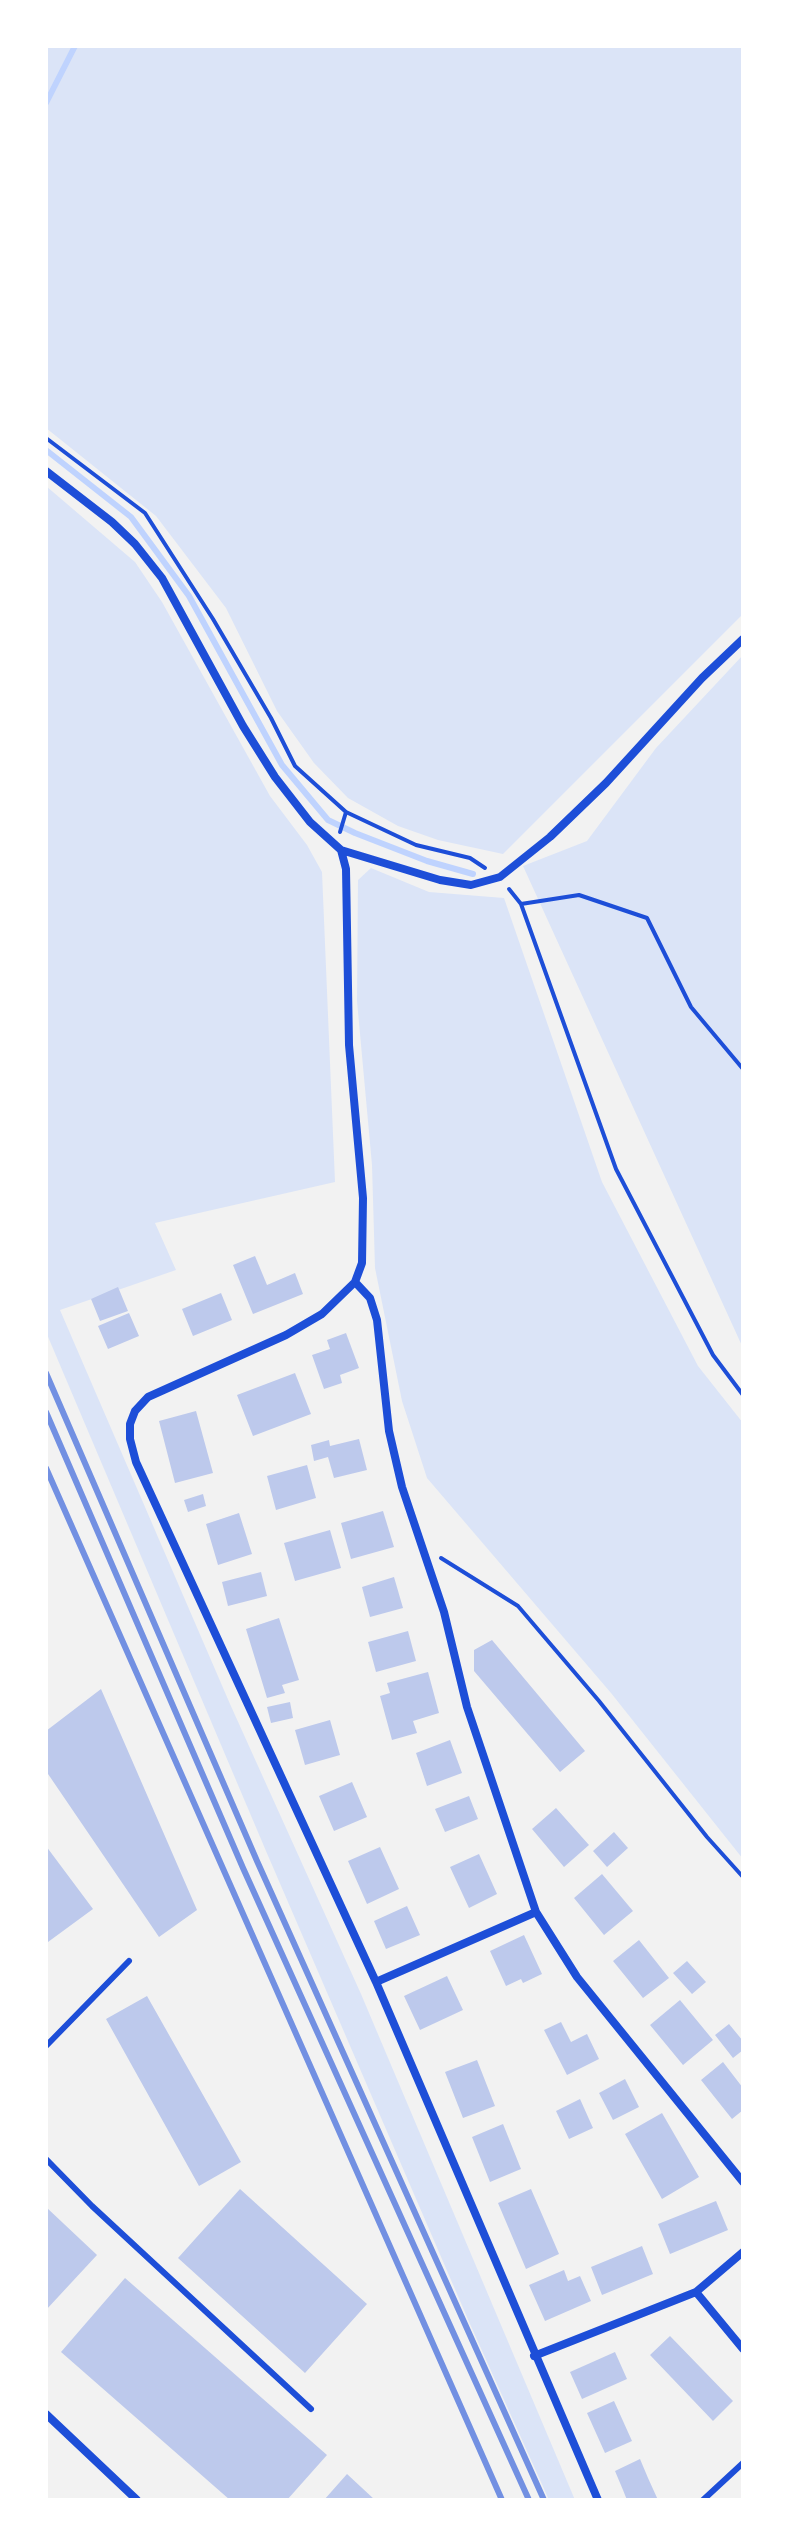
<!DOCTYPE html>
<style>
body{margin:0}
#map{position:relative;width:789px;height:2546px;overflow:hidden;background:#f2f2f2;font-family:Roboto,sans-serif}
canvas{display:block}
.frame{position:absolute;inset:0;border:48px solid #fff;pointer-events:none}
</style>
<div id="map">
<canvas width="789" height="2546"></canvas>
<div class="frame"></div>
</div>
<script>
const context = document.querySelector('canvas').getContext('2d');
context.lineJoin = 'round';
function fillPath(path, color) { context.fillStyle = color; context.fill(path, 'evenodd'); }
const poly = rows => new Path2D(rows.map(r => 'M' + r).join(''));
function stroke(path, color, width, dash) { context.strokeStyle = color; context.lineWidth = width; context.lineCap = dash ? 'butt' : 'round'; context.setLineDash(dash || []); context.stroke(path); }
const green = poly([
 [46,46,743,46,743,614,503,854,438,840,398,826,348,798,314,763,277,711,226,608,156,516,46,428],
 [46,486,135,562,162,602,270,796,307,845,322,872,335,1182,155,1223,176,1270,60,1310,230,1704,361,1994,575,2500,549,2500,470,2324,266,1851,46,1332],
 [743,655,743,1348,523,866,587,841,656,748],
 [371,868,429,892,504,898,602,1182,698,1366,743,1423,743,1859,611,1693,427,1478,402,1401,375,1268,372,1165,357,1001,358,880]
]);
const stream = poly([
 [46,103,75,46],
 [46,450,131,517,189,596,282,765,328,820,355,833,427,861,473,874]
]);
const building = poly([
 [255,1256,267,1285,295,1273,303,1294,253,1314,233,1265],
 [118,1287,128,1311,100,1321,91,1299],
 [221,1293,232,1320,193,1336,182,1309],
 [129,1313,139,1336,108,1349,98,1326],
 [346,1333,359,1368,340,1375,342,1383,324,1389,312,1355,330,1349,327,1340],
 [295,1373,311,1414,253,1436,237,1395],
 [196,1411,213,1473,175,1483,159,1421],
 [359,1439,367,1470,334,1478,328,1457,314,1461,311,1445,329,1440,330,1446],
 [307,1465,316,1498,276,1510,267,1476],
 [203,1494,206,1506,188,1512,184,1500],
 [383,1511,394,1547,351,1559,341,1523],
 [239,1513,252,1554,218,1565,206,1524],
 [330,1530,341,1568,295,1581,284,1543],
 [261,1572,267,1596,228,1606,222,1582],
 [394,1577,403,1608,370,1617,362,1587],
 [279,1618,299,1680,282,1685,285,1693,267,1698,246,1629],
 [408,1631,416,1661,376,1672,368,1642],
 [492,1640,585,1751,560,1772,474,1671,474,1650],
 [428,1672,439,1713,413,1721,417,1733,392,1740,380,1696,390,1693,387,1683],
 [101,1689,197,1910,159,1937,46,1771,46,1731],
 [290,1702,293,1718,271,1723,267,1707],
 [330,1720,340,1755,305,1765,295,1730],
 [450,1740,462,1773,427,1786,416,1753],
 [352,1782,367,1817,334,1831,319,1796],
 [469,1796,478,1819,445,1832,435,1809],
 [556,1808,589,1845,564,1867,532,1829],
 [614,1832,628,1848,607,1867,593,1851],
 [46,1846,93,1909,48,1942,46,1940],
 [380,1847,399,1889,367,1904,348,1861],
 [479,1854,497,1894,469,1908,450,1867],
 [602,1874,633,1911,604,1935,574,1898],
 [407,1906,420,1935,386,1949,374,1921],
 [524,1935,542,1974,523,1983,521,1979,506,1986,490,1951],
 [639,1940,669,1978,643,1998,613,1961],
 [687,1961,706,1982,692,1994,673,1973],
 [447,1976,463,2010,420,2030,404,1996],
 [147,1996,241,2162,199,2186,106,2019],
 [680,2000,713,2040,683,2065,650,2025],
 [561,2022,571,2042,587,2034,599,2059,567,2075,544,2030],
 [729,2024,743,2041,743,2050,733,2058,715,2035],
 [477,2060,495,2106,463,2118,445,2072],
 [723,2062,743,2088,743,2110,732,2119,701,2080],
 [625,2079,639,2107,613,2120,599,2093],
 [580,2099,593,2128,569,2139,556,2111],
 [662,2113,699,2177,662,2199,625,2134],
 [503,2124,521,2169,490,2182,472,2137],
 [240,2189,367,2304,305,2373,178,2258],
 [531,2189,559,2254,526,2269,498,2203],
 [716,2201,728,2230,670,2254,658,2224],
 [46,2207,97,2255,46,2310],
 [642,2246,653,2274,602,2295,591,2267],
 [564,2270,568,2281,580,2276,591,2301,545,2321,529,2285],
 [125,2278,327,2455,287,2500,230,2500,61,2352],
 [670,2336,733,2401,713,2421,650,2355],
 [615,2352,627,2379,582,2399,570,2372],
 [614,2401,632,2441,605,2453,587,2413],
 [640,2459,648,2478,658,2500,627,2500,623,2490,615,2471],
 [347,2474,375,2500,324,2500]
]);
const path = poly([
 [46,438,145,513,213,619,271,718,295,766,346,812,416,845,470,858,485,868],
 [340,832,346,812],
 [509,889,521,904,616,1169,713,1355,743,1395],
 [521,904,579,895,647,918,691,1007,743,1069],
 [441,1558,518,1606,599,1701,707,1837,743,1877]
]);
const service = poly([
 [46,2046,129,1961],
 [46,2159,92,2206,311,2409],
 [703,2500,743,2463]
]);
const minor = poly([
 [46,471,112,522,135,544,162,578,243,726,275,777,310,822,341,850,440,880,471,885,500,877,550,837,606,783,702,678,743,639],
 [341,850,346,869,349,1045,363,1198,362,1263,355,1282,322,1314,286,1335,148,1397,135,1411,130,1424,130,1439,136,1462,376,1982,598,2500],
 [355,1282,370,1298,377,1320,389,1431,402,1487,444,1612,467,1707,536,1912,577,1977,743,2182],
 [376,1982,536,1912],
 [696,2292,743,2349],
 [534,2356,696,2292,743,2252],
 [46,2414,137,2500]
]);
const rail = poly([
 [46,1373,257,1861,544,2500],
 [46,1412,243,1868,529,2500],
 [46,1468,502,2500]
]);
fillPath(green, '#dbe4f7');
stroke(stream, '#bfd3fe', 6);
fillPath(building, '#bdc9ec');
stroke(path, '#1d4ed8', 4);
stroke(service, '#1d4ed8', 6);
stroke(minor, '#1d4ed8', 8);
stroke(rail, '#7290e2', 6);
</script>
